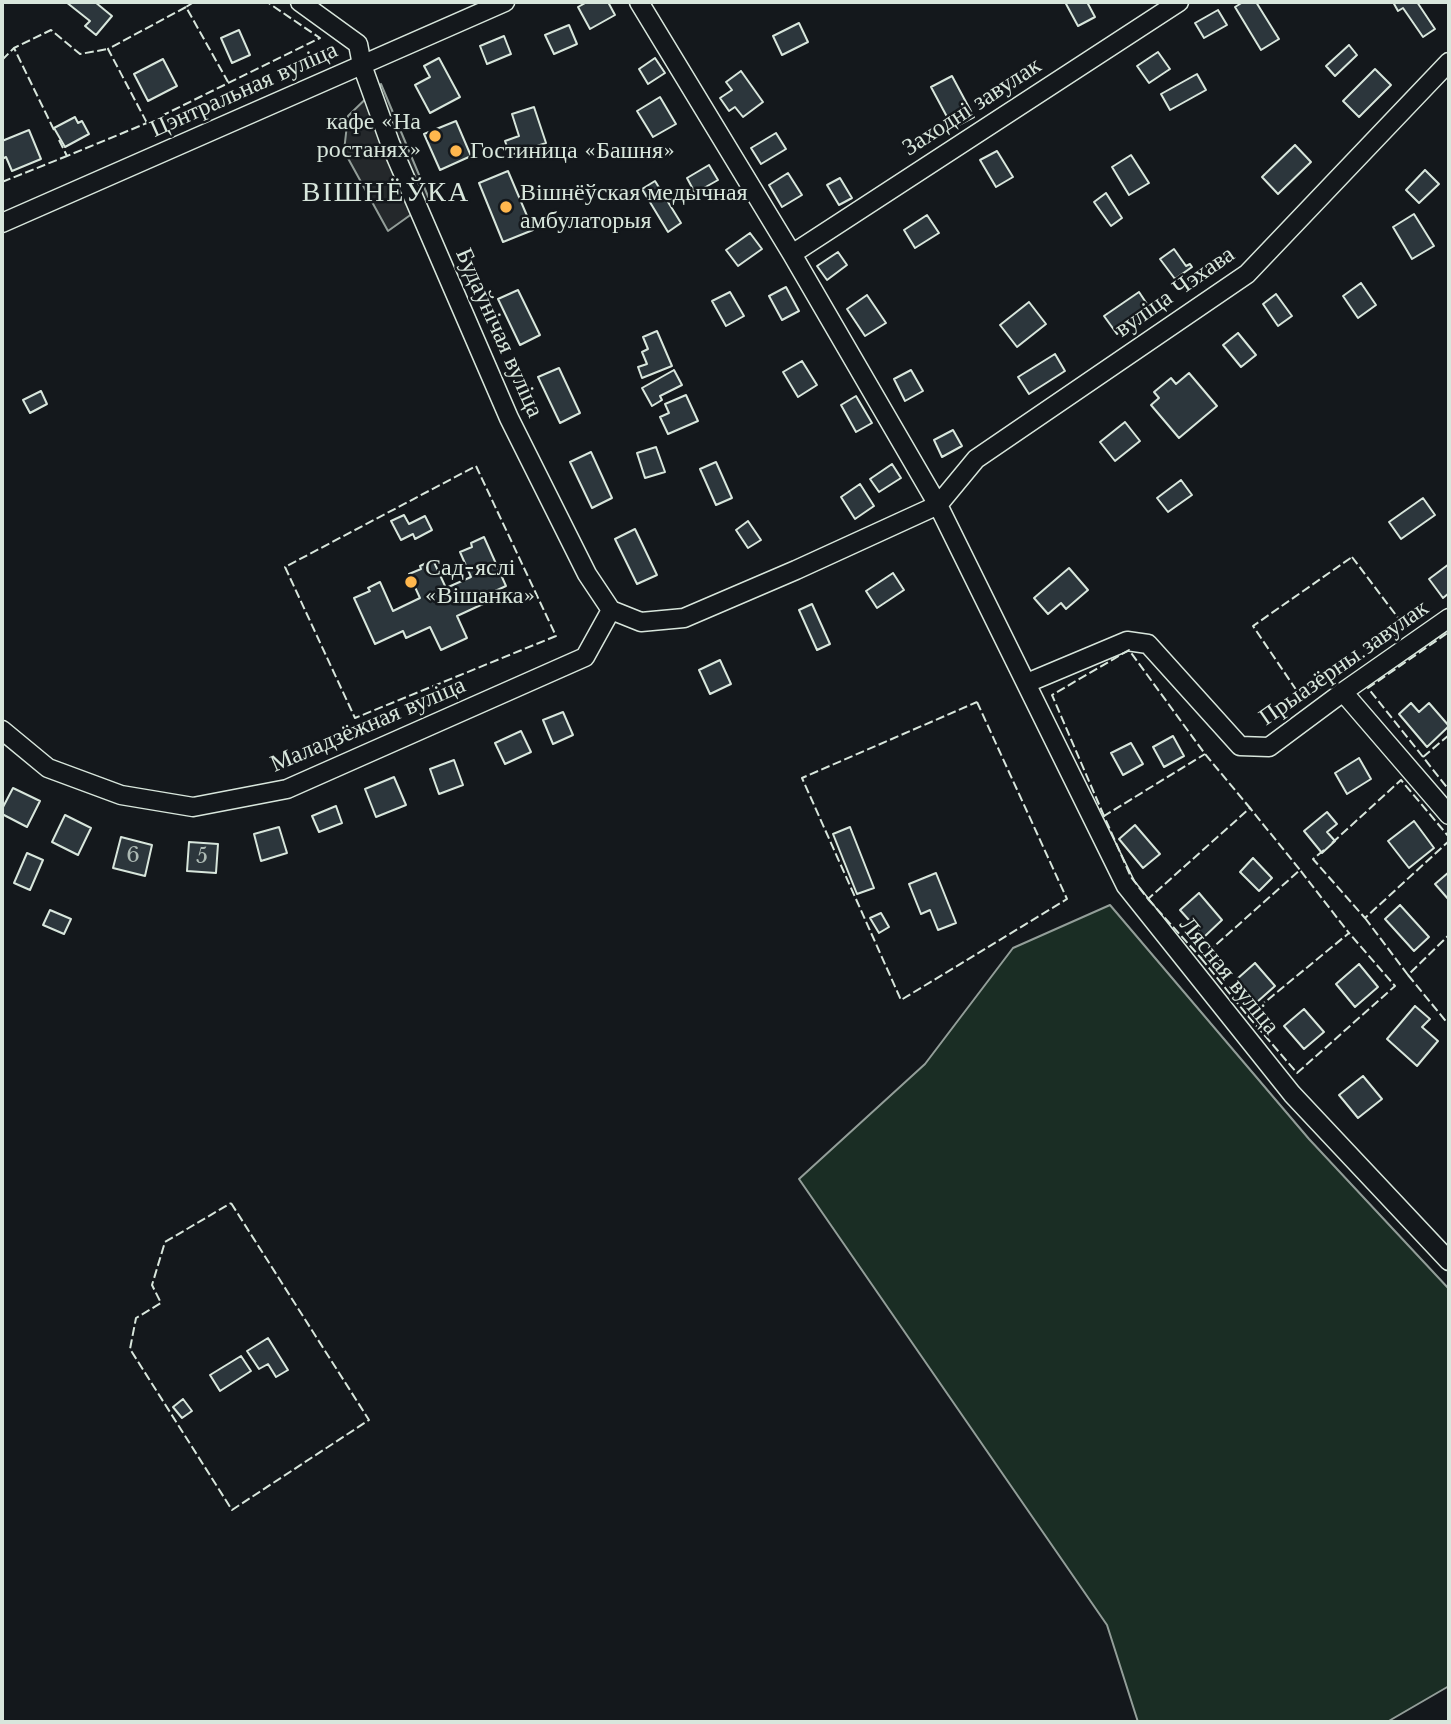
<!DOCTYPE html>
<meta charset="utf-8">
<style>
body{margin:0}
#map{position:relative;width:1451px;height:1724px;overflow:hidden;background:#14181c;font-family:"Libre Baskerville",serif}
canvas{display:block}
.frame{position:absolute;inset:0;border:4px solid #d8e6dc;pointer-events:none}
</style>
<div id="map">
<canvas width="1451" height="1724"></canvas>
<div class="frame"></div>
</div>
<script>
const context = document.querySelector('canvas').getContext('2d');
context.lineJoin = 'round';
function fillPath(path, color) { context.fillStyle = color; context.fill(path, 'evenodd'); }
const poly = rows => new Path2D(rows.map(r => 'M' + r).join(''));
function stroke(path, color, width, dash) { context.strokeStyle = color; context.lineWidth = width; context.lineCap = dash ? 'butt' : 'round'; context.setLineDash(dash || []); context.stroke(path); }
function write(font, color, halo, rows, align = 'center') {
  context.font = font + ' "Libre Baskerville",serif'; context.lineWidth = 5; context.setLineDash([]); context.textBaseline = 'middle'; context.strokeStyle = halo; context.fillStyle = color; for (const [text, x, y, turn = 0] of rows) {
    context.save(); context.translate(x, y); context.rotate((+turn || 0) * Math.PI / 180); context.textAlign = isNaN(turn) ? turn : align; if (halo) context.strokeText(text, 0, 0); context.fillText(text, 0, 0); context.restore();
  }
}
const green = poly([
 [1110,905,1309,1139,1449,1289,1449,1686,1387,1722,1138,1722,1107,1625,799,1179,925,1064,1013,948,1110,905]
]);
const parking = poly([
 [381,84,430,201,388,231,344,151,348,116,381,84]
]);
const building = poly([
 [66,2,95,2,112,16,96,35,85,26,90,21,66,2],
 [587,2,608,2,615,15,590,29,578,7,587,2],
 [1065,2,1087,2,1095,17,1078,26,1065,2],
 [1243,2,1256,2,1279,39,1261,50,1235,7,1243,2],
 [1393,2,1417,2,1435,29,1423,37,1403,8,1398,11,1393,2],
 [1218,10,1227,25,1204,38,1195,23,1218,10],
 [799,23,808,42,782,55,773,36,799,23],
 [569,25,577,44,554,54,545,35,569,25],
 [239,30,250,55,232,63,221,38,239,30],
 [504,36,511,54,487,64,480,46,504,36],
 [1349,45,1357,55,1335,76,1326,66,1349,45],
 [1158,52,1170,69,1149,83,1137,66,1158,52],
 [439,58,460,97,430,113,415,85,430,77,424,66,439,58],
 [655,58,665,73,648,84,639,69,655,58],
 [163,59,177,86,148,101,134,74,163,59],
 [1375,69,1391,85,1359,117,1343,101,1375,69],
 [741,71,763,102,743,117,735,107,729,111,720,98,732,90,726,82,741,71],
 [1197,74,1206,90,1170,110,1161,94,1197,74],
 [952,76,974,117,953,128,931,87,952,76],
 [660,97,676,124,653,137,637,111,660,97],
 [534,107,546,143,510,155,505,141,519,136,512,114,534,107],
 [75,117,78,123,82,121,89,134,65,147,54,128,75,117],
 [456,121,471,156,440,170,424,134,456,121],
 [29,130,41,159,12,171,6,157,2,159,2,141,29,130],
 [776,133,786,149,761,164,751,148,776,133],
 [1295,145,1311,162,1278,194,1262,177,1295,145],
 [997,151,1013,177,996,187,980,160,997,151],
 [1131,155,1149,183,1129,195,1112,167,1131,155],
 [709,165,718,180,695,193,687,178,709,165],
 [1425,170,1439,184,1419,203,1406,190,1425,170],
 [508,171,533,230,503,242,479,183,508,171],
 [788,173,802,195,782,207,769,185,788,173],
 [840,178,852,198,839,205,827,185,840,178],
 [655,181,681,223,668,232,642,189,655,181],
 [1106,193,1122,218,1111,226,1094,202,1106,193],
 [1414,214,1434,246,1412,259,1393,227,1414,214],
 [927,215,939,233,915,248,904,230,927,215],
 [750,233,762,249,738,266,726,250,750,233],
 [1174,249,1186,266,1190,264,1192,267,1175,279,1160,259,1174,249],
 [838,252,847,265,827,280,817,266,838,252],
 [1361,283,1376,305,1358,318,1343,296,1361,283],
 [786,287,799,311,782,320,769,296,786,287],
 [518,290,540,335,520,345,498,299,518,290],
 [730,292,744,316,726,326,712,301,730,292],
 [1139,292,1151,310,1117,334,1104,316,1139,292],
 [1276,294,1292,316,1278,326,1263,304,1276,294],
 [867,295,886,323,865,336,847,309,867,295],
 [1029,302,1046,324,1017,347,1000,325,1029,302],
 [657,331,672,366,642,378,638,367,647,364,642,352,648,349,643,337,657,331],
 [1238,333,1256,355,1241,367,1223,345,1238,333],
 [1055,354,1065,371,1029,394,1018,377,1055,354],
 [802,361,817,385,798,397,783,372,802,361],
 [559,368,580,413,560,423,538,377,559,368],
 [674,370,682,385,660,396,662,400,652,406,642,388,674,370],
 [911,370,923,391,905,401,894,379,911,370],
 [1189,373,1217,406,1179,438,1151,405,1159,398,1154,392,1171,378,1176,384,1189,373],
 [41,391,47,404,30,413,23,400,41,391],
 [686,395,698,421,668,434,660,417,669,413,665,404,686,395],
 [856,396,872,423,856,432,841,405,856,396],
 [1125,422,1140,441,1115,461,1100,442,1125,422],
 [953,430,962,446,942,457,934,440,953,430],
 [656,447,665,472,645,478,637,453,656,447],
 [591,452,612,498,592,508,570,462,591,452],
 [716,462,732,498,716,505,700,469,716,462],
 [892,464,901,478,879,492,870,479,892,464],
 [1181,480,1192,495,1168,512,1157,498,1181,480],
 [860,484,874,506,855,519,841,497,860,484],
 [1423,498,1435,515,1401,539,1389,522,1423,498],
 [404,515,409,524,425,516,432,530,415,539,413,534,401,540,391,521,404,515],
 [748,521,761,540,748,548,736,530,748,521],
 [635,529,657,575,637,584,615,539,635,529],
 [484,537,506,586,480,598,483,604,457,616,467,638,441,650,430,627,406,638,403,631,375,644,354,598,370,591,368,588,380,582,393,611,420,598,409,574,421,569,420,566,433,560,446,588,471,577,460,552,472,547,471,543,484,537],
 [1449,564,1449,593,1443,598,1429,579,1449,564],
 [1069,568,1088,590,1066,609,1061,603,1048,614,1034,598,1069,568],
 [893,573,904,590,877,608,866,591,893,573],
 [812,604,830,644,817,650,799,610,812,604],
 [720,660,731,684,710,694,699,670,720,660],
 [1411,703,1419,712,1429,703,1449,726,1427,747,1399,714,1411,703],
 [563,712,573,735,553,744,543,720,563,712],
 [521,731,531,752,505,764,495,743,521,731],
 [1173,736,1184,756,1164,767,1153,747,1173,736],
 [1131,743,1143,764,1123,775,1111,753,1131,743],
 [1359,758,1371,779,1347,794,1335,773,1359,758],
 [454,760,463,785,439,794,430,769,454,760],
 [394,777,406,805,376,817,365,789,394,777],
 [13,788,40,801,27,827,2,814,2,809,13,788],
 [336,806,342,823,319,832,312,816,336,806],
 [1327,812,1337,824,1327,832,1335,841,1322,853,1304,831,1327,812],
 [65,815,91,828,78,855,52,842,65,815],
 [1414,821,1434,848,1409,868,1388,841,1414,821],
 [1135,825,1160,854,1143,868,1119,839,1135,825],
 [279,827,287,853,261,861,254,834,279,827],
 [850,827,874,888,857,894,833,834,850,827],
 [121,837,152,845,145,876,113,868,121,837],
 [189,842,218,844,216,873,187,871,189,842],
 [27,853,43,860,30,890,14,883,27,853],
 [1253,858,1272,878,1259,891,1240,872,1253,858],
 [1449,872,1449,900,1435,884,1449,872],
 [936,873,956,923,938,930,930,910,921,914,909,884,936,873],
 [1199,893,1222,920,1204,937,1180,910,1199,893],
 [1400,905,1429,937,1414,951,1385,919,1400,905],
 [50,910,71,919,64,934,43,925,50,910],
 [881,913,889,927,879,933,870,918,881,913],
 [1255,963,1275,986,1257,1002,1237,979,1255,963],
 [1359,964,1378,987,1355,1007,1336,984,1359,964],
 [1415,1006,1430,1019,1422,1027,1438,1041,1417,1066,1387,1039,1415,1006],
 [1304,1009,1324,1032,1304,1049,1284,1026,1304,1009],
 [1363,1076,1382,1099,1358,1118,1339,1095,1363,1076],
 [268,1338,288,1370,276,1377,268,1364,259,1369,247,1351,268,1338],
 [241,1356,251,1371,220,1391,210,1375,241,1356],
 [183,1399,192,1411,182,1418,173,1407,183,1399]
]);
const minor = poly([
 [300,2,358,44,362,65,390,143,509,418,587,574,611,610],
 [639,2,792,254,938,505,1126,886,1292,1094,1449,1261],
 [2,223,505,2],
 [792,254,1179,2],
 [611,610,641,622,684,618,796,570,938,505,976,459,1247,274,1449,62],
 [1027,683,1127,641,1148,644,1240,746,1269,747,1343,692,1449,618],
 [1343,692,1449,815],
 [2,730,48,768,121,795,193,807,287,789,585,657,611,610]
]);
const fence = poly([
 [194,2,186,7,228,82],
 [186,7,108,49,147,123,320,38,267,2],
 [2,60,14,48],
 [54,130,14,48,51,30,80,54,108,49],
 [59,140,67,156,147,123],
 [2,182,67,156],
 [476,466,556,636,355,718,285,567,476,466],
 [1352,557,1405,627,1303,700,1253,626,1352,557],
 [977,702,1067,899,901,1000,802,778,977,702],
 [1449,735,1423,757,1449,790],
 [1423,757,1368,688,1449,632],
 [1104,816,1052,695,1129,650,1205,754,1250,808,1148,899,1131,877,1104,816,1205,754],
 [1332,843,1401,780,1449,837],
 [1324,850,1313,859,1365,918,1449,841],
 [1148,899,1201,958,1300,870,1250,808],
 [1365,918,1408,975,1449,935],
 [1201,958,1248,1016,1349,933,1300,870],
 [1408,975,1449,1025],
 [1248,1016,1297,1073,1395,986,1349,933],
 [231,1203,369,1420,232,1510,130,1349,136,1318,161,1303,152,1285,165,1242,231,1203]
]);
const markers = [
 [435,136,7,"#ffb74d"],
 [456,151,7,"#ffb74d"],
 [506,207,7,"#ffb74d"],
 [411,582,7,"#ffb74d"]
];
const numberNames = [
 ["6",133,856],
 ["5",202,857]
];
const streetNames = [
 ["Цэнтральная вуліца",244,90,-24],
 ["Заходні завулак",972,107,-33],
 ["вуліца Чэхава",1175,292,-35],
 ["Будаўнічая вуліца",499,333,66],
 ["Прыазёрны завулак",1344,663,-35],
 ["Маладзёжная вуліца",368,725,-23],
 ["Лясная вуліца",1229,976,51]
];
const poiNames = [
 ["кафе «На",421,122,"right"],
 ["ростанях»",421,150,"right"],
 ["Гостиница «Башня»",470,151],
 ["Вішнёўская медычная",520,193],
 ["амбулаторыя",520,221],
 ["Сад-яслі",425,568],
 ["«Вішанка»",425,596]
];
const quarterNames = [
 ["ВІШНЁЎКА",386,193]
];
fillPath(green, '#1a2d24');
stroke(green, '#939e99', 2);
fillPath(parking, '#24282b');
stroke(parking, '#939e99', 2);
fillPath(building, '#2c363c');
stroke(building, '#d8e6dc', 2);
stroke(minor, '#d8e6dc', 21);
stroke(minor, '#14181c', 18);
stroke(fence, '#d8e6dc', 2, [9, 3.5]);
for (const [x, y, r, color] of markers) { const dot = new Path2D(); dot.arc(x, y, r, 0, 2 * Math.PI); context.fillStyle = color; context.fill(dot); stroke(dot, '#14181c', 2.5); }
write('21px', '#adbab4', null, numberNames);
write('24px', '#d8e6dc', '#14181c', streetNames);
write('24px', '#d8e6dc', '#14181c', poiNames, 'left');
context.letterSpacing = '2px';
write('28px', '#d8e6dc', '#14181c', quarterNames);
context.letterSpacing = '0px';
</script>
